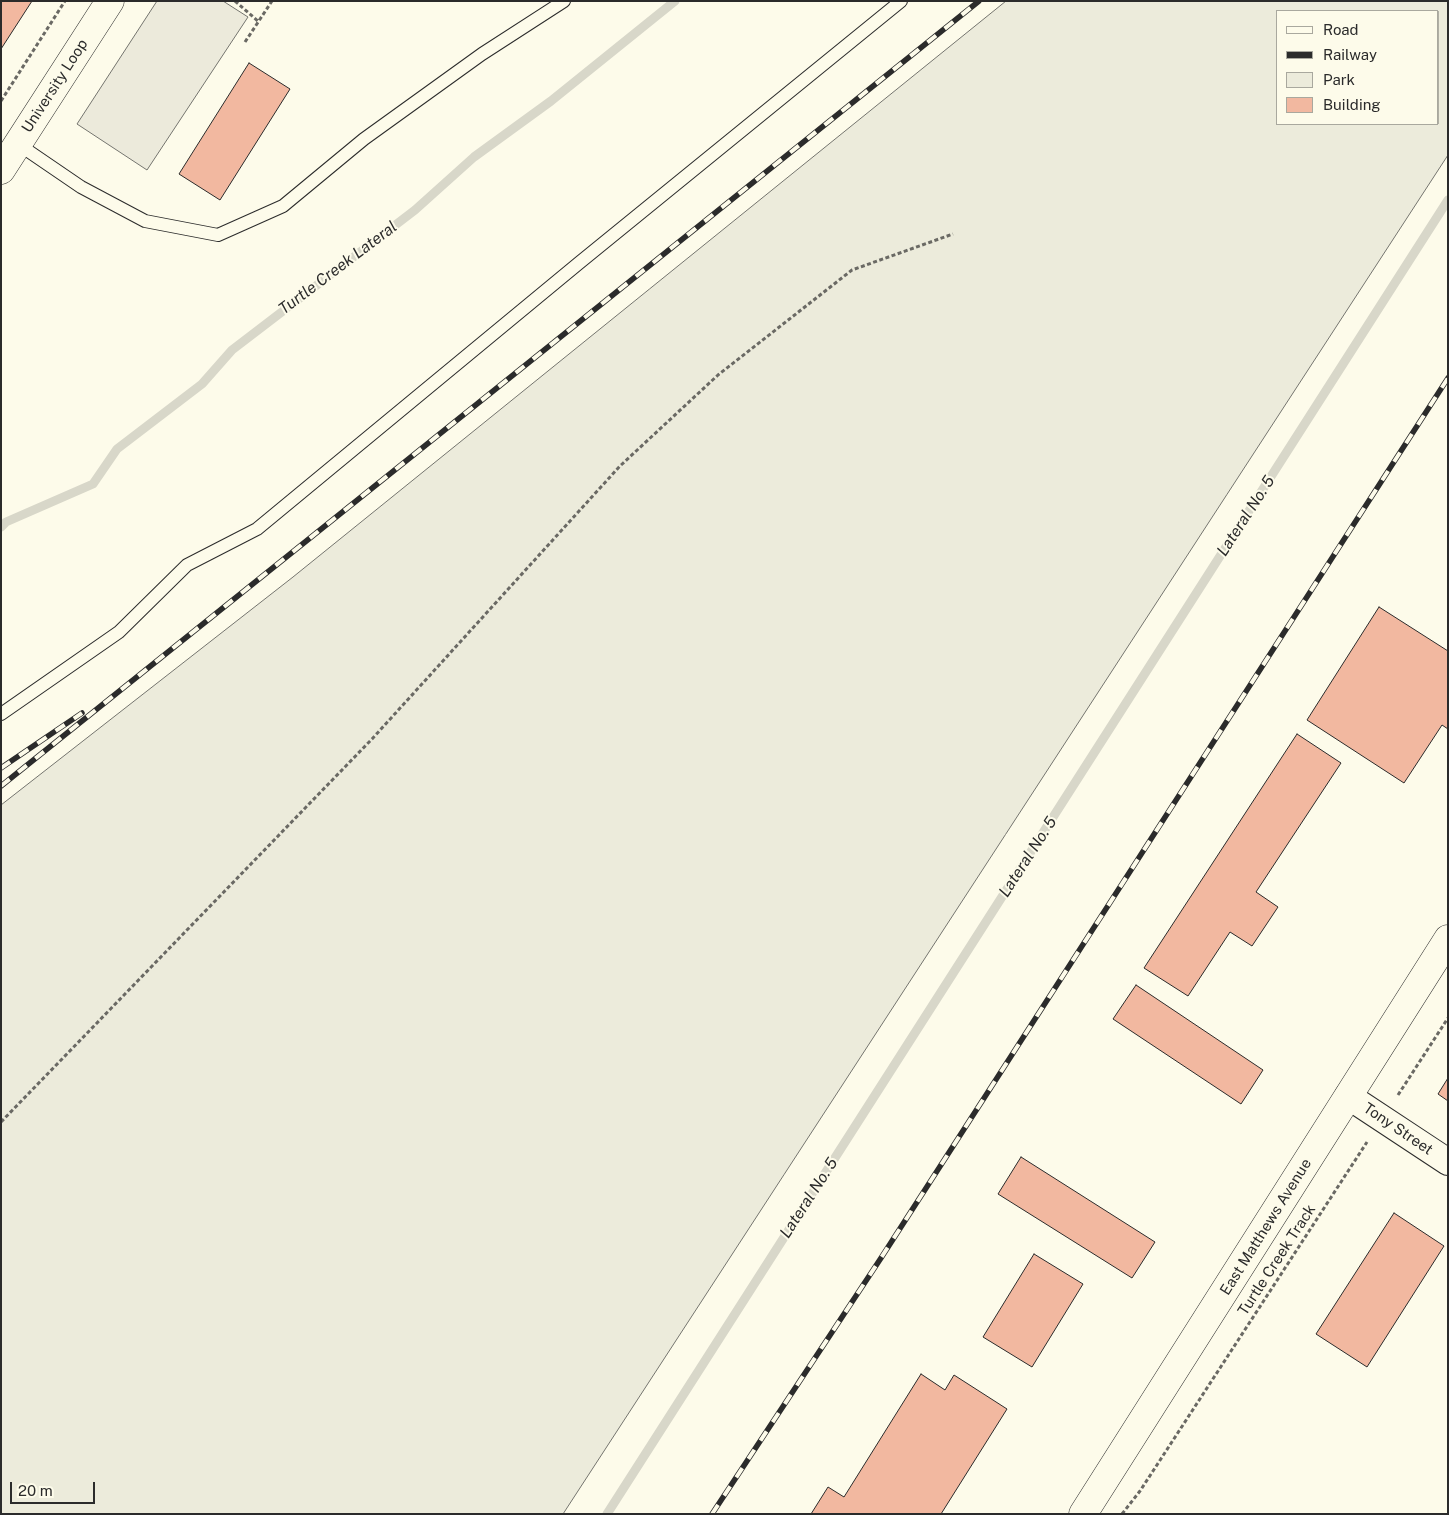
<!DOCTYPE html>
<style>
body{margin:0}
#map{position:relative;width:1449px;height:1515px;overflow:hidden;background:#fdfbea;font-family:"Public Sans",sans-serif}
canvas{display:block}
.frame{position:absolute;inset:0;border:2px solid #2b2b2b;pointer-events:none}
.legend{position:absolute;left:1276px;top:10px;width:162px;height:115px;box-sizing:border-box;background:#fdfbea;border:1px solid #a9a89e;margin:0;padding:6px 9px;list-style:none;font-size:15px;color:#2b2b2b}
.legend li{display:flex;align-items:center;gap:10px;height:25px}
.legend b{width:25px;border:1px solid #a9a89e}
.scale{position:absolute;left:10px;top:1482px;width:85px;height:22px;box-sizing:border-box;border:2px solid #2b2b2b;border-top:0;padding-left:6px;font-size:15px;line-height:18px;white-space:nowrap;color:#2b2b2b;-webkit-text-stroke:4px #fdfbea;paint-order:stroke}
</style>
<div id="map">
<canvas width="1449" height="1515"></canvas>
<div class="frame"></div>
<ul class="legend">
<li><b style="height:6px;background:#fdfbea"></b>Road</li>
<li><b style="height:6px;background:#2b2b2b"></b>Railway</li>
<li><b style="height:14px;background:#ecebdb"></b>Park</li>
<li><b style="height:14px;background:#f2b8a0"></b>Building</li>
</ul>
<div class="scale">20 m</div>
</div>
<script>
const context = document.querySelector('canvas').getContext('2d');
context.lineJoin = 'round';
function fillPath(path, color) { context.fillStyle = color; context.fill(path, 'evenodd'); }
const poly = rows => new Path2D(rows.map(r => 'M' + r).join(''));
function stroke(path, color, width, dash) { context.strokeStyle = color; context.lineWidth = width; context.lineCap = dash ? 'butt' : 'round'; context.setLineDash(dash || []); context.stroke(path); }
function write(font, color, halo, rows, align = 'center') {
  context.font = font + ' "Public Sans",sans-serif'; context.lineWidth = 4; context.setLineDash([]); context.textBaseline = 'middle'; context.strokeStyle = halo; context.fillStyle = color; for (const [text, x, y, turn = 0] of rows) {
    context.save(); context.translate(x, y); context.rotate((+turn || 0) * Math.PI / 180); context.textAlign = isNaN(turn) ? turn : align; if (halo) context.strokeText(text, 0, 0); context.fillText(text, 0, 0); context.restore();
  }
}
const green = poly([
 [1006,1,1448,1,1448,155,563,1514,1,1514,1,805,293,577,1006,1],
 [1278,11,1438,11,1438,124,1278,124,1278,11]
]);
const parking = poly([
 [157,1,223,1,248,17,147,170,77,124,157,1]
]);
const stream = poly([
 [1,527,6,522,93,484,117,449,202,384,232,350,415,210,474,157,551,101,675,1],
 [607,1514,1448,200]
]);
const building = poly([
 [1,1,32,1,1,49,1,1],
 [249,63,290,89,220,200,179,174,249,63],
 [1379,607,1448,651,1448,729,1442,725,1404,783,1307,720,1379,607],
 [1297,734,1341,763,1256,892,1278,907,1252,946,1230,932,1188,996,1144,968,1297,734],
 [1136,985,1263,1070,1241,1104,1113,1019,1136,985],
 [1448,1078,1448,1101,1438,1094,1448,1078],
 [1021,1157,1155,1242,1132,1278,998,1194,1021,1157],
 [1394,1213,1444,1246,1367,1367,1316,1334,1394,1213],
 [1034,1254,1083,1284,1032,1367,983,1337,1034,1254],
 [921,1374,945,1390,954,1375,1007,1409,941,1514,811,1514,828,1487,844,1497,921,1374]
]);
const path = poly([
 [235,1,259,22],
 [245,42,272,1],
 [1,101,65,1],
 [1398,1095,1448,1018],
 [1,1122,372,739,620,466,718,375,852,270,953,234],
 [1122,1514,1140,1491,1367,1142]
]);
const lane = poly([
 [18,144,81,187,145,221,218,235,283,206,364,139,482,54,564,1],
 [1,714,119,632,187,565,257,529,579,263,901,1]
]);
const street = poly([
 [1348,1096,1448,1162]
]);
const secondary = poly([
 [1,170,110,1],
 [1083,1514,1448,939]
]);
const rail = poly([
 [1,768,82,713],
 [1,786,979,1],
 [712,1514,881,1258,1448,378]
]);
const streetNames = [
 ["University Loop",55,86,-57],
 ["Tony Street",1398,1129,34],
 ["East Matthews Avenue",1266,1227,-58],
 ["Turtle Creek Track",1277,1260,-57]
];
const waterNames = [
 ["Turtle Creek Lateral",338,268,-37],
 ["Lateral No. 5",1246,516,-57],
 ["Lateral No. 5",1028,857,-57],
 ["Lateral No. 5",809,1198,-57]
];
fillPath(green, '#ecebdb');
stroke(green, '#74746e', 1);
fillPath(parking, '#eceadb');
stroke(parking, '#74746e', 1);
stroke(stream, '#d8d7c9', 9);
fillPath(building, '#f2b8a0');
stroke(building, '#2b2b2b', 1);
stroke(lane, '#2b2b2b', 14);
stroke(street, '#2b2b2b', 28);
stroke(secondary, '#2b2b2b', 29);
stroke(path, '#6a6964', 3, [4, 2.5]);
stroke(lane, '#fdfbea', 12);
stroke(street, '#fdfbea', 26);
stroke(secondary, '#fdfbea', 28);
stroke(rail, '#2b2b2b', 5.5);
stroke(rail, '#fdfbea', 4, [11]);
write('15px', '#2b2b2b', '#fdfbea', streetNames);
write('italic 16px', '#2b2b2b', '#fdfbea', waterNames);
</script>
